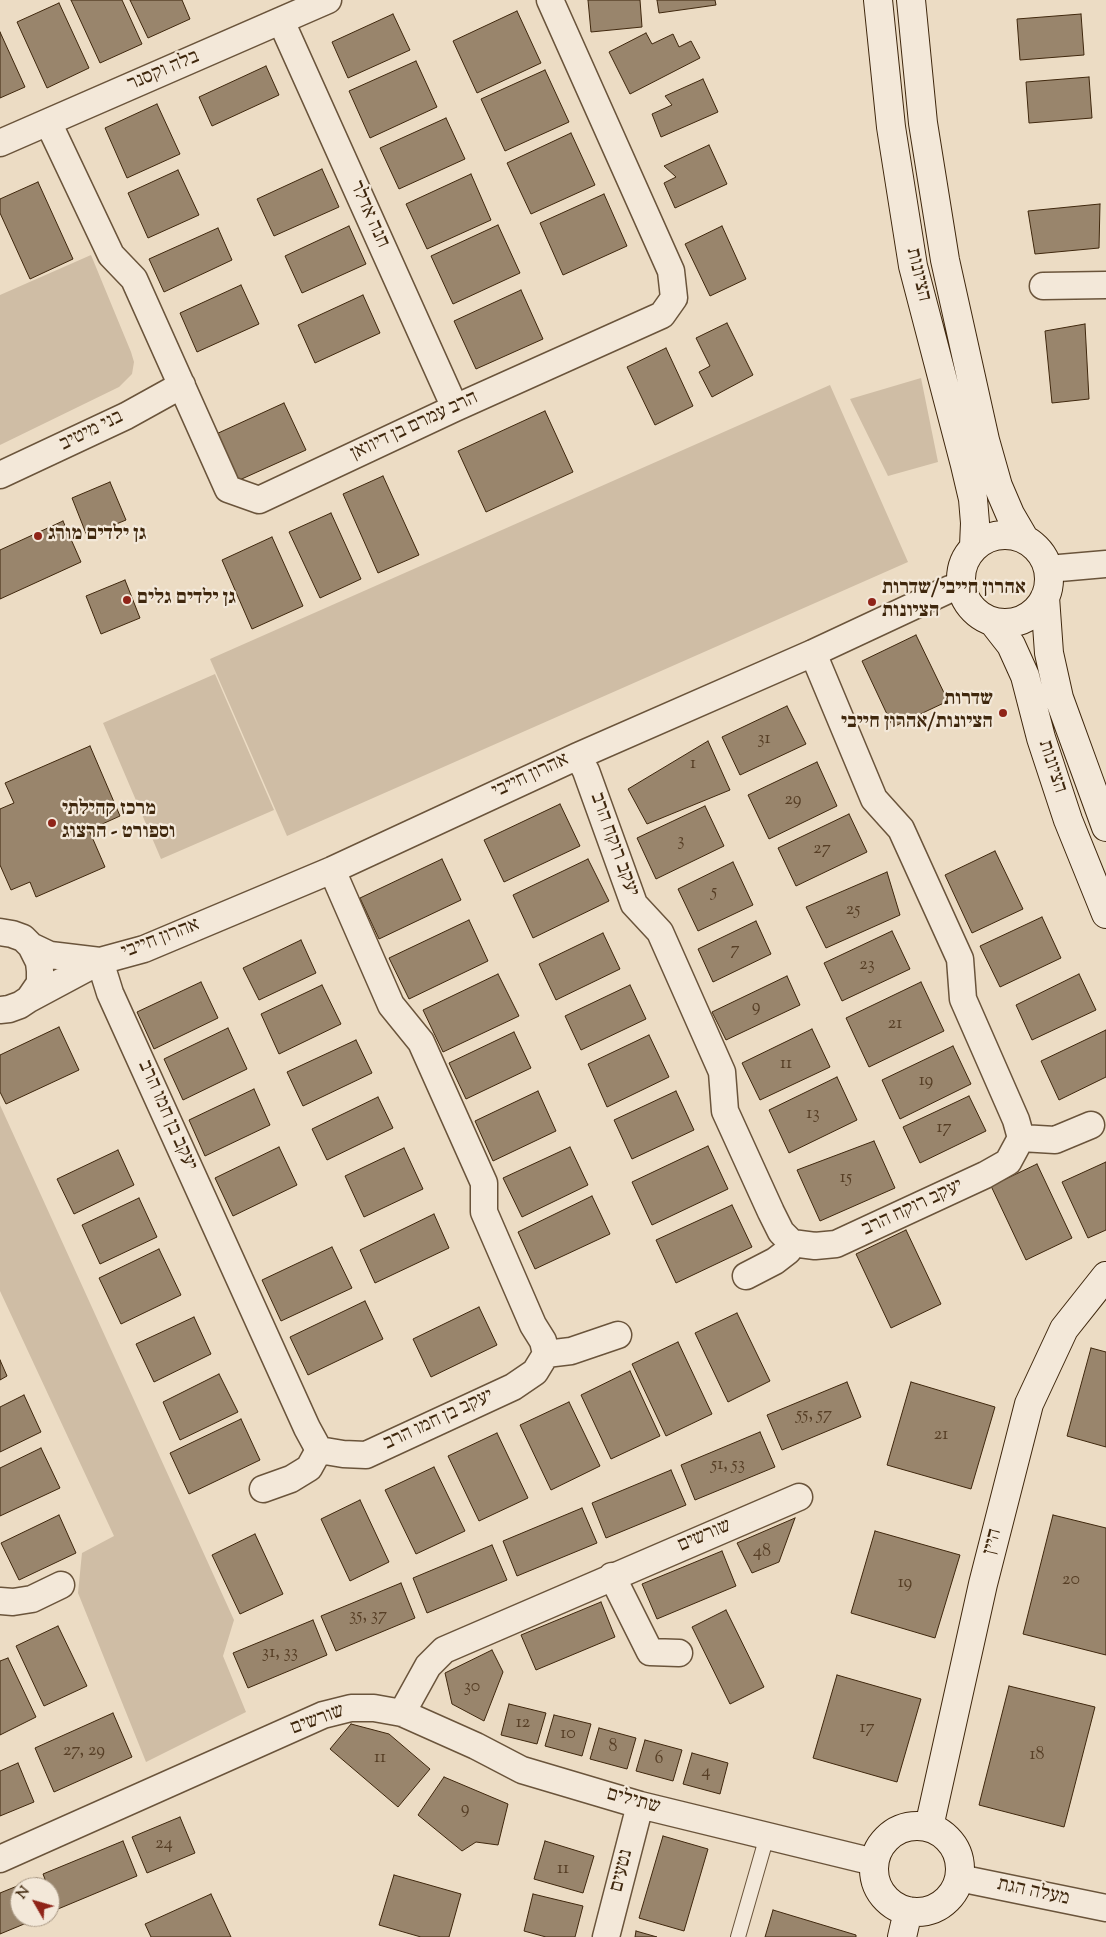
<!DOCTYPE html>
<meta charset="utf-8">
<style>
body{margin:0}
#map{position:relative;width:1106px;height:1937px;overflow:hidden;background:#ecdcc4;font-family:"Sorts Mill Goudy",serif}
canvas{display:block}
.north{position:absolute;left:10px;top:1877px;width:50px;height:50px;box-sizing:border-box;background:#f3e8d9;border:1px solid #ab9b87;border-radius:50%;rotate:308deg;font-size:14px;font-weight:700;line-height:20px;text-align:center;color:#3f270d}
.north::after{content:'';display:block;margin:auto;width:18px;height:22px;background:#8f2418;clip-path:polygon(50% 0,100% 100%,50% 72%,0 100%)}
</style>
<div id="map">
<canvas width="1106" height="1937"></canvas>
<div class="north">N</div>
</div>
<script>
const context = document.querySelector('canvas').getContext('2d');
context.lineJoin = 'round';
function fillPath(path, color) { context.fillStyle = color; context.fill(path, 'evenodd'); }
const poly = rows => new Path2D(rows.map(r => 'M' + r).join(''));
function stroke(path, color, width, dash) { context.strokeStyle = color; context.lineWidth = width; context.lineCap = dash ? 'butt' : 'round'; context.setLineDash(dash || []); context.stroke(path); }
function write(font, color, halo, rows, align = 'center') {
  context.font = font + ' "Sorts Mill Goudy","Frank Ruhl Libre",serif'; context.lineWidth = 4.5; context.setLineDash([]); context.textBaseline = 'middle'; context.strokeStyle = halo; context.fillStyle = color; for (const [text, x, y, turn = 0] of rows) {
    context.save(); context.translate(x, y); context.rotate((+turn || 0) * Math.PI / 180); context.textAlign = isNaN(turn) ? turn : align; if (halo) context.strokeText(text, 0, 0); context.fillText(text, 0, 0); context.restore();
  }
}
const green = poly([
 [91,255,131,352,134,362,132,374,119,387,0,445,0,295],
 [921,378,938,462,888,476,850,399],
 [830,385,908,562,287,836,210,659],
 [215,674,274,810,161,859,103,723],
 [0,1105,234,1620,223,1656,246,1712,146,1762,78,1593,82,1553,114,1536,0,1291]
]);
const building = poly([
 [71,0,122,0,142,44,100,63,71,0],
 [130,0,182,0,190,19,148,38,130,0],
 [588,0,640,0,642,27,591,32,588,0],
 [657,0,715,0,716,5,659,13,657,0],
 [59,3,89,68,47,88,17,22,59,3],
 [517,11,541,63,477,93,453,41,517,11],
 [393,14,410,50,348,78,332,42,393,14],
 [1081,14,1084,55,1020,60,1017,19,1081,14],
 [0,32,25,87,0,98,0,32],
 [646,33,652,44,673,34,679,47,691,41,700,58,630,94,609,52,646,33],
 [416,61,437,107,370,138,349,91,416,61],
 [266,66,279,95,212,126,199,97,266,66],
 [545,70,569,122,505,151,481,99,545,70],
 [1089,77,1092,118,1029,123,1026,82,1089,77],
 [703,79,718,112,661,137,652,114,672,105,665,96,703,79],
 [157,104,180,154,127,178,105,128,157,104],
 [446,118,465,159,399,189,380,148,446,118],
 [571,133,595,185,531,214,507,163,571,133],
 [709,145,727,184,675,208,664,183,676,177,664,166,709,145],
 [322,169,339,207,274,236,257,199,322,169],
 [178,170,199,215,148,238,128,193,178,170],
 [471,174,491,220,427,249,406,204,471,174],
 [38,182,73,259,30,279,0,213,0,199,38,182],
 [604,194,627,246,563,275,540,223,604,194],
 [1100,204,1099,248,1035,254,1028,211,1100,204],
 [498,225,520,273,453,304,431,256,498,225],
 [349,226,366,264,302,293,285,256,349,226],
 [722,226,746,279,710,296,685,244,722,226],
 [218,228,232,260,164,292,149,259,218,228],
 [241,285,259,324,197,352,180,313,241,285],
 [521,290,543,339,476,369,454,321,521,290],
 [363,295,380,333,315,363,298,325,363,295],
 [727,323,753,375,712,397,699,372,710,366,696,338,727,323],
 [1085,324,1089,399,1052,403,1045,331,1085,324],
 [666,348,693,406,655,425,627,367,666,348],
 [284,403,306,450,235,482,214,435,284,403],
 [545,411,573,472,486,512,458,451,545,411],
 [383,476,419,555,378,573,343,494,383,476],
 [110,482,126,520,87,536,72,498,110,482],
 [331,513,361,579,320,598,289,532,331,513],
 [63,521,81,562,0,599,0,550,63,521],
 [272,537,303,606,252,629,222,560,272,537],
 [125,580,140,618,101,634,86,596,125,580],
 [916,635,948,701,893,727,862,661,916,635],
 [787,706,806,744,740,775,722,737,787,706],
 [708,741,730,790,647,824,628,789,708,741],
 [90,746,120,816,89,830,105,867,36,897,30,882,11,890,0,865,0,809,14,803,5,783,90,746],
 [817,762,837,806,769,839,748,795,817,762],
 [560,804,580,846,504,882,484,840,560,804],
 [705,806,724,846,656,879,637,838,705,806],
 [849,814,867,852,796,886,778,848,849,814],
 [995,851,1023,909,972,933,945,875,995,851],
 [442,859,461,900,379,939,360,898,442,859],
 [588,859,609,901,533,938,513,895,588,859],
 [733,862,753,905,698,931,678,889,733,862],
 [887,872,900,915,826,948,806,907,887,872],
 [1042,917,1061,958,1000,987,980,946,1042,917],
 [469,920,488,961,409,999,389,958,469,920],
 [756,921,771,954,713,982,698,949,756,921],
 [892,931,910,969,842,1001,824,963,892,931],
 [603,933,620,969,556,1000,539,964,603,933],
 [301,940,316,973,259,1000,243,968,301,940],
 [498,974,519,1016,443,1052,423,1010,498,974],
 [1079,974,1096,1010,1032,1040,1016,1005,1079,974],
 [787,976,800,1005,726,1040,712,1012,787,976],
 [201,982,218,1018,154,1049,137,1012,201,982],
 [921,982,944,1031,869,1067,846,1018,921,982],
 [322,985,341,1024,279,1054,261,1014,322,985],
 [630,985,646,1019,581,1050,565,1016,630,985],
 [59,1027,79,1070,6,1104,0,1092,0,1055,59,1027],
 [228,1028,247,1069,183,1100,164,1059,228,1028],
 [812,1029,830,1067,760,1100,742,1063,812,1029],
 [1106,1030,1106,1077,1059,1100,1041,1061,1106,1030],
 [514,1032,531,1068,466,1099,449,1063,514,1032],
 [649,1035,669,1077,607,1107,588,1064,649,1035],
 [356,1040,372,1073,303,1106,287,1072,356,1040],
 [953,1046,971,1084,900,1119,882,1080,953,1046],
 [837,1077,857,1120,789,1153,769,1110,837,1077],
 [254,1089,270,1125,205,1156,189,1120,254,1089],
 [538,1091,556,1131,493,1161,475,1121,538,1091],
 [676,1091,694,1130,632,1159,614,1120,676,1091],
 [969,1096,986,1131,920,1163,903,1127,969,1096],
 [378,1097,393,1128,327,1160,312,1129,378,1097],
 [874,1141,895,1188,820,1221,797,1170,874,1141],
 [708,1146,728,1189,652,1225,632,1182,708,1146],
 [279,1147,297,1185,233,1216,215,1178,279,1147],
 [570,1147,588,1185,522,1217,503,1178,570,1147],
 [404,1148,423,1189,364,1217,345,1176,404,1148],
 [118,1150,134,1185,74,1214,57,1179,118,1150],
 [1106,1162,1106,1230,1088,1238,1062,1182,1106,1162],
 [1037,1164,1072,1238,1026,1260,991,1186,1037,1164],
 [592,1196,610,1234,535,1269,518,1232,592,1196],
 [139,1198,157,1237,100,1264,82,1225,139,1198],
 [732,1205,752,1247,676,1283,656,1240,732,1205],
 [434,1214,449,1248,375,1283,360,1250,434,1214],
 [906,1230,941,1304,891,1328,856,1254,906,1230],
 [332,1247,352,1288,281,1321,262,1280,332,1247],
 [159,1249,181,1295,121,1324,99,1278,159,1249],
 [365,1301,383,1339,308,1375,290,1337,365,1301],
 [479,1307,497,1345,431,1377,413,1339,479,1307],
 [737,1313,770,1381,728,1402,695,1333,737,1313],
 [194,1317,211,1354,154,1382,136,1344,194,1317],
 [678,1342,712,1414,666,1436,632,1364,678,1342],
 [1091,1348,1106,1352,1106,1447,1067,1436,1091,1348],
 [0,1360,7,1376,0,1380,0,1360],
 [630,1371,660,1436,611,1459,581,1395,630,1371],
 [219,1374,238,1412,180,1440,163,1402,219,1374],
 [847,1382,861,1417,782,1450,767,1415,847,1382],
 [911,1382,995,1407,971,1489,887,1465,911,1382],
 [24,1395,41,1432,0,1452,0,1407,24,1395],
 [569,1402,600,1466,551,1490,520,1425,569,1402],
 [241,1419,260,1460,189,1494,170,1453,241,1419],
 [760,1432,775,1467,695,1500,681,1465,760,1432],
 [497,1433,528,1498,479,1521,448,1456,497,1433],
 [41,1448,60,1488,0,1516,0,1468,41,1448],
 [434,1467,465,1531,416,1554,385,1490,434,1467],
 [671,1470,686,1505,606,1538,592,1503,671,1470],
 [360,1500,389,1562,350,1581,321,1519,360,1500],
 [582,1508,597,1543,517,1576,503,1541,582,1508],
 [59,1515,76,1553,19,1580,1,1543,59,1515],
 [1053,1515,1106,1528,1106,1655,1023,1634,1053,1515],
 [795,1518,779,1562,752,1573,737,1543,795,1518],
 [875,1531,960,1555,935,1638,851,1613,875,1531],
 [255,1534,283,1594,240,1614,212,1555,255,1534],
 [492,1545,507,1580,427,1613,413,1578,492,1545],
 [722,1551,736,1586,657,1619,642,1584,722,1551],
 [401,1583,415,1618,336,1651,321,1616,401,1583],
 [601,1602,615,1637,536,1670,521,1635,601,1602],
 [726,1610,764,1687,730,1704,692,1627,726,1610],
 [313,1620,327,1655,248,1688,233,1653,313,1620],
 [58,1626,87,1686,44,1706,16,1646,58,1626],
 [492,1650,503,1672,484,1721,452,1704,445,1673,492,1650],
 [8,1658,36,1717,0,1735,0,1661,8,1658],
 [837,1675,921,1699,897,1782,813,1758,837,1675],
 [1009,1686,1095,1707,1064,1827,979,1805,1009,1686],
 [509,1704,546,1713,537,1744,501,1735,509,1704],
 [113,1713,132,1757,54,1792,35,1748,113,1713],
 [554,1715,591,1724,582,1756,545,1746,554,1715],
 [351,1724,389,1734,430,1769,398,1807,330,1749,351,1724],
 [599,1728,636,1738,627,1769,590,1759,599,1728],
 [645,1740,682,1750,673,1781,636,1771,645,1740],
 [692,1753,728,1763,720,1794,683,1784,692,1753],
 [18,1763,34,1802,0,1816,0,1771,18,1763],
 [444,1777,508,1804,498,1845,476,1842,462,1851,418,1815,444,1777],
 [180,1817,195,1853,147,1873,132,1837,180,1817],
 [663,1836,708,1849,684,1931,639,1918,663,1836],
 [123,1841,137,1876,58,1909,50,1887,48,1887,43,1874,123,1841],
 [545,1841,594,1856,583,1893,534,1879,545,1841],
 [394,1875,461,1894,449,1937,421,1937,379,1925,394,1875],
 [37,1878,41,1887,20,1887,20,1917,41,1917,0,1934,0,1893,37,1878],
 [211,1894,231,1937,151,1937,145,1924,211,1894],
 [533,1894,583,1906,575,1937,546,1937,524,1931,533,1894],
 [773,1910,856,1935,856,1937,765,1937,773,1910],
 [636,1931,657,1937,635,1937,636,1931]
]);
const lane = poly([
 [738,1937,767,1836]
]);
const street = poly([
 [281,21,455,408],
 [48,122,111,255,134,279,228,489,259,500,455,408,662,315,674,298,671,271,550,0],
 [0,143,328,0],
 [1043,286,1106,285],
 [0,475,126,416,182,385],
 [1048,569,1106,564],
 [578,756,586,771,634,904,660,932,722,1072,725,1111,771,1212,781,1232,792,1243,815,1246,836,1244,985,1175,1008,1162,1021,1138,1016,1120,963,999,960,959,901,829,874,799,813,653],
 [0,932,12,934,23,938,31,946,39,962,40,971,40,983,29,999,20,1005,9,1009,0,1010],
 [31,946,50,955,100,961],
 [100,961,110,993,307,1428,319,1450,343,1454,366,1455,513,1387,535,1372,546,1354,543,1341,533,1325,484,1212,484,1183,421,1042,391,1005,332,870],
 [29,999,100,961,144,949,332,870,578,756,813,653,950,589,961,589],
 [1021,1138,1055,1140,1091,1125],
 [746,1276,775,1261,788,1251,792,1243],
 [546,1354,571,1351,618,1335],
 [263,1489,291,1479,309,1468,319,1450],
 [612,1576,650,1652,679,1653],
 [0,1601,13,1602,32,1599,61,1585],
 [402,1713,428,1666,444,1650,799,1497],
 [0,1859,323,1715,351,1708,374,1708,402,1713,476,1746,522,1770,640,1805,874,1862],
 [959,1878,1106,1908],
 [606,1937,640,1805]
]);
const secondary = poly([
 [878,0,891,127,913,266,965,465,973,499,975,523,974,546],
 [911,0,923,123,945,260,985,440,998,486,1010,514,1024,538],
 '961 579a44 44 0 1 1 88 0a44 44 0 1 1-88 0Z',
 [1045,597,1049,653,1059,698,1106,827],
 [993,622,1011,645,1025,676,1041,738,1068,820,1106,914],
 '874 1869a43 43 0 1 1 86 0a43 43 0 1 1-86 0Z',
 [929,1827,983,1584,1029,1404,1064,1329,1106,1276],
 [902,1937,908,1911]
]);
const markers = [
 [38,536,5,"#8f2418"],
 [127,600,5,"#8f2418"],
 [872,602,5,"#8f2418"],
 [1003,713,5,"#8f2418"],
 [52,823,5,"#8f2418"]
];
const numberNames = [
 ["31",764,740],
 ["1",693,765],
 ["29",793,801],
 ["3",681,842],
 ["27",822,850],
 ["5",714,893],
 ["25",853,911],
 ["7",735,951],
 ["23",867,966],
 ["9",756,1008],
 ["21",895,1025],
 ["11",786,1065],
 ["19",926,1082],
 ["13",813,1115],
 ["17",944,1129],
 ["15",846,1179],
 ["55, 57",814,1416],
 ["21",941,1436],
 ["51, 53",728,1466],
 ["48",762,1553],
 ["20",1071,1581],
 ["19",905,1584],
 ["35, 37",368,1617],
 ["31, 33",280,1654],
 ["30",472,1688],
 ["12",523,1724],
 ["17",867,1729],
 ["10",568,1735],
 ["8",613,1748],
 ["27, 29",84,1752],
 ["18",1037,1756],
 ["11",380,1759],
 ["6",659,1760],
 ["4",706,1773],
 ["9",465,1810],
 ["24",164,1845],
 ["11",563,1870]
];
const streetNames = [
 ["בלה וקסנר",164,72,-23],
 ["חנה אדלר",368,215,66],
 ["הציונות",917,275,77],
 ["הרב עמרם בן דיוואן",415,427,-25],
 ["בני מיטיב",92,432,-26],
 ["הציונות",1051,767,72],
 ["אהרון חייבי",531,777,-25],
 ["יעקב רוקח הרב",613,845,70],
 ["אהרון חייבי",161,940,-21],
 ["יעקב בן חמו הרב",166,1116,66],
 ["יעקב רוקח הרב",913,1209,-25],
 ["יעקב בן חמו הרב",439,1421,-25],
 ["שורשים",705,1537,-23],
 ["היין",994,1542,-76],
 ["שורשים",318,1721,-20],
 ["שתילים",633,1802,15],
 ["נטעים",623,1871,-76],
 ["מעלה הגת",1033,1893,12]
];
const poiNames = [
 ["גן ילדים מורג",48,536],
 ["אהרון חייבי/שדרות",882,590],
 ["הציונות",882,613],
 ["גן ילדים גלים",137,600],
 ["שדרות",993,701,"right"],
 ["הציונות/אהרון חייבי",993,724,"right"],
 ["מרכז קהילתי",62,811],
 ["וספורט - הרצוג",62,834]
];
fillPath(green, '#cfbda5');
fillPath(building, '#99856c');
stroke(building, '#3f270d', 1);
stroke(lane, '#6a543b', 16);
stroke(street, '#6a543b', 29);
stroke(secondary, '#3f270d', 30);
stroke(lane, '#f3e8d9', 14);
stroke(street, '#f3e8d9', 26);
stroke(secondary, '#f3e8d9', 28);
for (const [x, y, r, color] of markers) { const dot = new Path2D(); dot.arc(x, y, r, 0, 2 * Math.PI); context.fillStyle = color; context.fill(dot); stroke(dot, '#f3e8d9', 2); }
write('18px', '#563e25', null, numberNames);
write('20px', '#3f270d', '#f3e8d9', streetNames);
write('bold 20px', '#3f270d', '#f3e8d9', poiNames, 'left');
</script>
